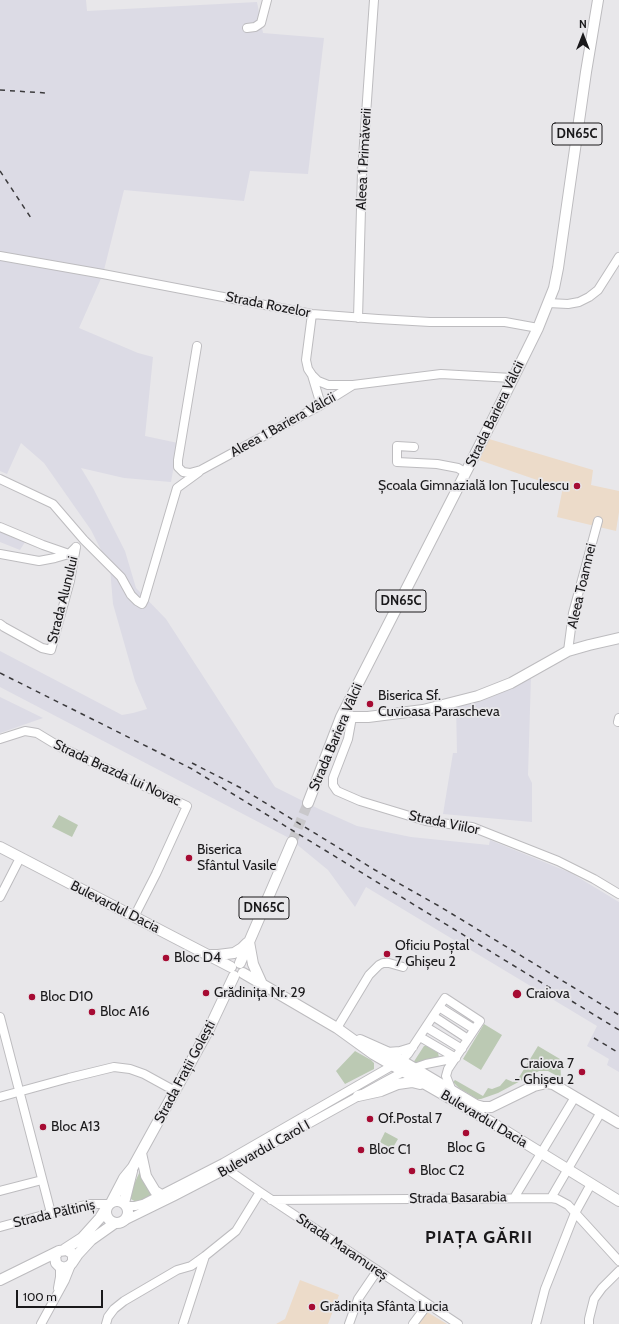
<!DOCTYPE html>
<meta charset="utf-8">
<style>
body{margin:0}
#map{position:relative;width:619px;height:1324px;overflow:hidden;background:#e8e7ea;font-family:Cabin,sans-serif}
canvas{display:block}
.north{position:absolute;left:563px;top:16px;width:40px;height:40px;-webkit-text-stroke:3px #e8e7ea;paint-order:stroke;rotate:0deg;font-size:11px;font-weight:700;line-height:16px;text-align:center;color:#1a191b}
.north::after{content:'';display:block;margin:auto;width:14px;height:18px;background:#1a191b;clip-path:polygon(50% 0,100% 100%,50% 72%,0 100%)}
.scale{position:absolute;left:16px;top:1290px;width:87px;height:18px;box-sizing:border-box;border:2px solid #1a191b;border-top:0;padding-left:5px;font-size:12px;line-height:14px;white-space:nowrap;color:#1a191b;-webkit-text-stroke:3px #e8e7ea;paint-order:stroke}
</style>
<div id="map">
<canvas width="619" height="1324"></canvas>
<div class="north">N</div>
<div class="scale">100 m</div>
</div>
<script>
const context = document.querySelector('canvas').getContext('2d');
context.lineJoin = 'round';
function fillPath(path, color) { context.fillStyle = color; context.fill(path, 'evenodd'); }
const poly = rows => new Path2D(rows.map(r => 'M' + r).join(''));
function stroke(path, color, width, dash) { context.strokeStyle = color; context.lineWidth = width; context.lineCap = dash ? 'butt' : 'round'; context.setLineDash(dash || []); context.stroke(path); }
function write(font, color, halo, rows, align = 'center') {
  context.font = font + ' Cabin,sans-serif'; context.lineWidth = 3.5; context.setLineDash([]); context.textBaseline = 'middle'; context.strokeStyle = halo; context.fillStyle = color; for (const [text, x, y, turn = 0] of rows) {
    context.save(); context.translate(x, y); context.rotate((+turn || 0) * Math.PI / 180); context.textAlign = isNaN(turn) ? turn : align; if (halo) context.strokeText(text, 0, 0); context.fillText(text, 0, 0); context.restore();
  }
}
const built = poly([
 [0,0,86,0,87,11,257,2,263,33,324,38,308,174,250,171,244,201,124,190,103,274,79,328,138,353,153,357,145,436,178,443,171,482,124,478,81,468,93,488,125,551,136,588,166,619,275,787,319,809,357,826,411,837,489,845,490,840,571,873,619,902,619,1072,607,1065,609,1059,587,1046,597,1026,366,887,355,907,328,870,289,838,0,687,0,651,122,715,133,713,147,709,135,681,113,604,110,568,91,530,44,463,21,443,7,474,0,471],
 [0,532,25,542,20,550,0,542],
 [531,676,528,775,532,783,532,822,443,814,453,753,457,753,456,704,491,697],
 [0,697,43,718,0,733]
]);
const education = poly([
 [489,439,593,470,591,485,619,491,619,512,616,531,557,517,563,487,540,481,479,460],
 [300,1280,339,1295,328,1324,276,1324,285,1319],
 [427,1312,447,1324,418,1324]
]);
const green = poly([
 [59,815,78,825,72,837,52,827],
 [484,1024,502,1035,481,1070,463,1059],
 [424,1046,428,1046,438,1053,439,1057,416,1064,413,1063],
 [538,1046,560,1059,561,1078,548,1071,539,1071,498,1093,481,1099,477,1099,459,1088,453,1082,455,1080,483,1096,488,1088,492,1089,500,1086,506,1079,513,1082,518,1079],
 [355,1051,371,1060,374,1063,374,1069,345,1084,336,1071],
 [385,1132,398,1139,392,1149,380,1142],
 [141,1169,153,1195,141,1201,136,1202,131,1199,130,1193]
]);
const majorTunnel = poly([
 [292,842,308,803]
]);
const minor = poly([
 [247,28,255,27,261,23,267,0],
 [0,256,103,274,312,314,378,319,430,322,505,322,538,328],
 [548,303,568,304,579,302,589,297,598,290,619,257],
 [312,314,306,360,308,369,312,375,318,381,328,385,353,385],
 [358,318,362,172,374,0],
 [197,346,178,460,178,467,183,472,190,473,201,470,321,405,353,385,441,374,512,378],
 [312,375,321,405],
 [414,447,397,446,397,462,437,464,458,468,466,473],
 [0,479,53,504,84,540,121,577,131,595,137,601,142,604,144,600,177,488,199,472],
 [0,527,43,545,69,554,76,547],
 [0,554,39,561,55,558,69,554],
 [0,624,4,627,42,648,51,650,70,581,76,547],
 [568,651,573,613,598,521],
 [352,717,348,739,333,778,333,785,337,791,360,801,426,821,472,827,558,861,594,879,619,894],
 [618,722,619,718],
 [0,739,25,731,37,733,60,747,187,806,156,874,134,917],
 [0,897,20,858],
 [439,1007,474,1029],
 [433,1016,468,1039],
 [0,1017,51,1213],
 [426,1027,462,1049],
 [337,1028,369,975,379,965,383,963,389,963,403,967],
 [420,1037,456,1058],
 [387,1052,400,1051,413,1047],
 [0,1097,69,1078,114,1067,130,1069,144,1074,175,1091],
 [225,1166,227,1169,260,1192,458,1324],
 [0,1191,42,1180],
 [514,1198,575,1097],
 [551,1198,601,1112],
 [271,1200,551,1198,557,1199,568,1205,619,1261],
 [127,1206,135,1206,143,1204,223,1163,402,1060,408,1054,445,998,480,1021,448,1069,446,1076,452,1091],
 [124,1221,173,1197,227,1169,386,1081,403,1072,426,1064,456,1058],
 [0,1227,51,1213,90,1204,109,1204],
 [58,1288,60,1277,60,1267],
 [41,1324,65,1280,71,1265],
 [106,1324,108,1317,114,1309,124,1301,177,1270,191,1266,205,1256],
 [183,1324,205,1256,236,1231,260,1192],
 [349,1324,358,1299,377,1271],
 [413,1324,428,1304],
 [536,1324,545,1289,571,1223,575,1213,591,1184],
 [589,1324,589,1319,594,1299,602,1288,619,1271]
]);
const major = poly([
 [341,717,368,717,423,710,478,696,511,683,568,651,589,645,619,638],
 [308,803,341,717,493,419,538,328,554,288,558,268,586,72,598,0],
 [0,847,231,967],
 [249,942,253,964,262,984],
 [211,955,218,955,234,953,242,948,247,943],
 [240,963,292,842],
 [243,973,337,1028,373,1054,392,1065,491,1122,619,1201],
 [360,1040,387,1052,476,1105,483,1107,491,1107,534,1086,547,1083,553,1084,619,1123],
 [358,1096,381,1091,398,1084,412,1082,420,1084],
 [141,1153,146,1176,155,1191,161,1195],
 '106 1212a11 11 0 1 1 22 0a11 11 0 1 1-22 0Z',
 [112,1201,124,1178,133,1167,209,1029,234,976],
 [124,1203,132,1171],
 [65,1249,82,1238,100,1218,105,1210],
 [73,1261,73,1254,67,1250,59,1251,55,1256,56,1263,59,1266,64,1268,69,1266,72,1263,78,1254,91,1240,115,1223],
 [0,1280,59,1251]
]);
const rail = poly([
 [0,90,46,93],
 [0,171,31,218],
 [0,673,192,769,619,1030],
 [192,763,241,788,375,870,439,906,619,1015],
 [594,1038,619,1053]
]);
const markers = [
 [577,486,4,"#a60b33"],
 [370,704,4,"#a60b33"],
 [189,858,4,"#a60b33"],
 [387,954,4,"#a60b33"],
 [166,958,4,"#a60b33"],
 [206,993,4,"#a60b33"],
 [517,994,5,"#a60b33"],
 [32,997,4,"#a60b33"],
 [92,1012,4,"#a60b33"],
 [582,1072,4,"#a60b33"],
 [370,1119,4,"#a60b33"],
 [43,1127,4,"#a60b33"],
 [466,1133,4,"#a60b33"],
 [361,1150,4,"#a60b33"],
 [412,1171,4,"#a60b33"],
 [312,1307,4,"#a60b33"]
];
const shields = [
 [577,134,50],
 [401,601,50],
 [264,908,50]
];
const shieldNames = [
 ["DN65C",577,134],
 ["DN65C",401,601],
 ["DN65C",264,908]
];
const streetNames = [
 ["Aleea 1 Primăverii",364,159,-87],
 ["Strada Rozelor",268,305,11],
 ["Strada Bariera Vâlcii",495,414,-64],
 ["Aleea 1 Bariera Vâlcii",283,425,-29],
 ["Aleea Toamnei",582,586,-77],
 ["Strada Alunului",63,600,-76],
 ["Strada Bariera Vâlcii",336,737,-67],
 ["Strada Brazda lui Novac",117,773,25],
 ["Strada Viilor",444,823,12],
 ["Bulevardul Dacia",115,907,27],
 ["Strada Frații Golești",185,1072,-62],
 ["Bulevardul Dacia",484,1119,31],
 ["Bulevardul Carol I",264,1149,-29],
 ["Strada Basarabia",458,1198,-1],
 ["Strada Păltiniș",54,1214,-13],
 ["Strada Maramureș",342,1247,34]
];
const poiNames = [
 ["Școala Gimnazială Ion Țuculescu",569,486,"right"],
 ["Biserica Sf.",378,696],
 ["Cuvioasa Parascheva",378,712],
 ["Biserica",197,850],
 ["Sfântul Vasile",197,866],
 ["Oficiu Poștal",395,946],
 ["7 Ghișeu 2",395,962],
 ["Bloc D4",174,958],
 ["Grădinița Nr. 29",214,993],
 ["Craiova",526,994],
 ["Bloc D10",40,997],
 ["Bloc A16",100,1012],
 ["Craiova 7",574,1064,"right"],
 ["- Ghișeu 2",574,1080,"right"],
 ["Of.Postal 7",378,1119],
 ["Bloc A13",51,1127],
 ["Bloc G",466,1148,"center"],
 ["Bloc C1",369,1150],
 ["Bloc C2",420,1171],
 ["Grădinița Sfânta Lucia",320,1307]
];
const districtNames = [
 ["PIAȚA GĂRII",479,1238]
];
fillPath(built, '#dcdbe5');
fillPath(education, '#ecdbc9');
fillPath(green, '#bbc9b3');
stroke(majorTunnel, '#c9c8cb', 10, [10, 5]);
stroke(minor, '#bdbcbf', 10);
stroke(major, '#bdbcbf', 12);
stroke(minor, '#fff', 8);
stroke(major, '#fff', 10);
stroke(rail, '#3c3b3d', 1.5, [5, 5]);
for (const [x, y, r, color] of markers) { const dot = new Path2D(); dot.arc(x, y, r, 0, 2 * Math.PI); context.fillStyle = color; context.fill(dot); stroke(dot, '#e8e7ea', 1.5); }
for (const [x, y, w] of shields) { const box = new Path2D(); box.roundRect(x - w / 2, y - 11, w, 22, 3); context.fillStyle = '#e8e7ea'; context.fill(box); stroke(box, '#1a191b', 1); }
write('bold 13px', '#1a191b', null, shieldNames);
write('14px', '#1a191b', '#e8e7ea', streetNames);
write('14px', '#1a191b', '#e8e7ea', poiNames, 'left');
context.letterSpacing = '1px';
write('bold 18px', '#1a191b', '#e8e7ea', districtNames);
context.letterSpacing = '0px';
</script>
